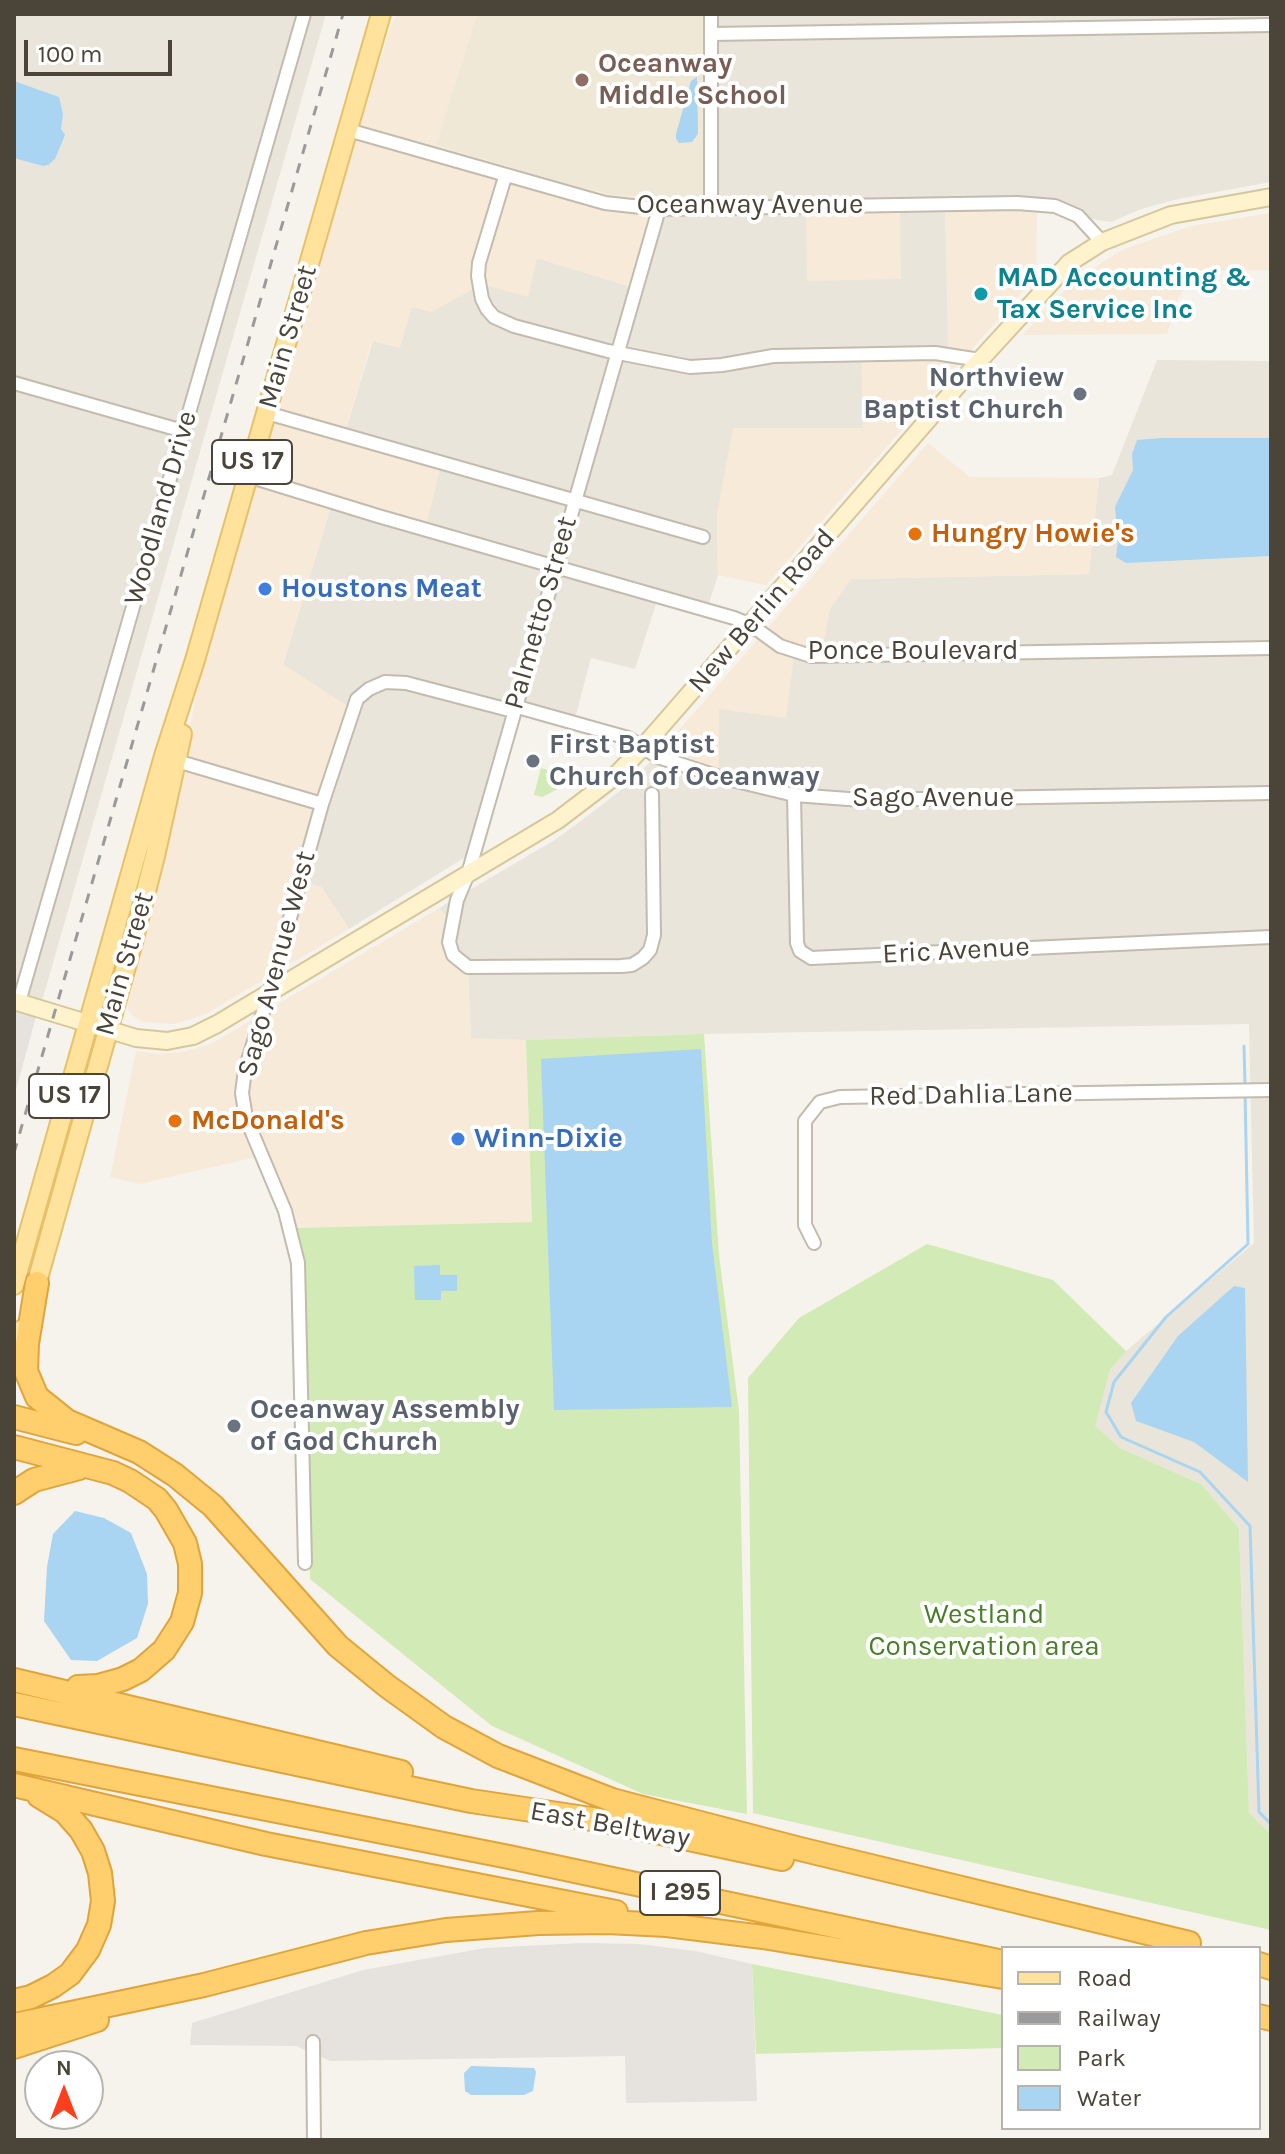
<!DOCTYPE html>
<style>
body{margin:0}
#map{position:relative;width:1285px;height:2154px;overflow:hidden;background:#f6f3ec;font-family:Karla,sans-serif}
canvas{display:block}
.frame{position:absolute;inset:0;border:16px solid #4b4439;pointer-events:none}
.legend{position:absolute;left:1001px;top:1946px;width:260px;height:184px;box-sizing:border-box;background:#fff;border:2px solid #b7b4b0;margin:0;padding:10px 14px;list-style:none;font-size:24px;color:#4b4439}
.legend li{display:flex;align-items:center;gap:16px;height:40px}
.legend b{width:40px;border:2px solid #b7b4b0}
.north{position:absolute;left:24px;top:2050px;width:80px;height:80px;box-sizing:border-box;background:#fff;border:2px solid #b7b4b0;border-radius:50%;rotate:0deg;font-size:22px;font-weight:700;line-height:32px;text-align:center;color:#4b4439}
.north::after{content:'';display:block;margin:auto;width:28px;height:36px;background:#fc3f1d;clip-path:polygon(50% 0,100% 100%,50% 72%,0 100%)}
.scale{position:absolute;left:24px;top:40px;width:148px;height:36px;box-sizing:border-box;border:4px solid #4b4439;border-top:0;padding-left:10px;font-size:24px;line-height:28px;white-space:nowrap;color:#4b4439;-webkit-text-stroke:6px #fff;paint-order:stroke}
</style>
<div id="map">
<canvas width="1285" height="2154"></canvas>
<div class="frame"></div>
<ul class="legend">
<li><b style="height:10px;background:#ffe39c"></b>Road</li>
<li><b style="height:10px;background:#9a9a9a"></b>Railway</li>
<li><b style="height:22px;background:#d2eab5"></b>Park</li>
<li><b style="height:22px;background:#a9d4f2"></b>Water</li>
</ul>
<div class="north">N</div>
<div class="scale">100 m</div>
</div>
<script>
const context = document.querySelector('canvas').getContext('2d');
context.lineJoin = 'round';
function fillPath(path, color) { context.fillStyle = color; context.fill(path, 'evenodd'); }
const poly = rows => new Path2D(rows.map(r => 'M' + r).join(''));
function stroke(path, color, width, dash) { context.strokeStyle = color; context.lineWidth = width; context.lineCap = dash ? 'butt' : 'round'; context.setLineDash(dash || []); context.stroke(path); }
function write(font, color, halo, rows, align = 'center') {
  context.font = font + ' Karla,sans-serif'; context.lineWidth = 8; context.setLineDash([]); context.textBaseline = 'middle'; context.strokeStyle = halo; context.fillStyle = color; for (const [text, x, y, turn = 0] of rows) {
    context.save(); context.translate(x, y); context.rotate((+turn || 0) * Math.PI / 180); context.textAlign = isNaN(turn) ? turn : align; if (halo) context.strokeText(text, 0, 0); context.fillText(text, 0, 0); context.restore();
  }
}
const residential = poly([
 [14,14,326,14,42,1001,14,993],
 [707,14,1271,14,1271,182,1178,199,1141,209,1111,222,1037,211,945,210,949,347,863,428,717,513,718,575,705,615,657,601,635,669,591,658,573,726,518,710,480,848,349,929,321,887,294,880,347,706,283,665,334,496,428,522,343,439,373,341,412,306,482,284,537,258,632,287,655,198,706,200],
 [1157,360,1271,361,1271,1834,1249,1813,1239,1528,1201,1484,1120,1448,1094,1426,1110,1370,1126,1351,1254,1243,1249,1024,704,1034,526,1040,471,1039,468,973,444,944,446,917,439,908,553,841,577,824,625,787,660,752,794,655,819,661,830,608,851,579,1089,574,1099,478,1112,475]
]);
const commercial = poly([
 [397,14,477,14,436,145,564,183,613,195,655,198,632,287,537,258,528,297,482,284,432,312,412,307,400,348,372,341,343,438,441,466,427,523,334,496,283,664,347,706,294,880,321,887,349,929,206,1014,174,1024,142,1022,132,1015,124,1002,159,864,208,644,308,298,390,28],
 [945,210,1037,211,1036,276,766,585,718,575,717,513,733,428,863,428,861,350,948,347],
 [900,211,901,279,807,281,806,213],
 [1271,213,1271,270,1198,271,1178,298,1167,334,1023,335,1052,302,1079,277,1124,249,1191,226],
 [928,443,970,477,1099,478,1089,574,851,579,830,608,820,661,794,656,786,718,719,709,719,771,660,752],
 [439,908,446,917,445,944,451,959,468,973,471,1038,526,1040,532,1222,296,1228,269,1154,139,1184,110,1177,136,1051,158,1054,183,1052,211,1044]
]);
const industrial = poly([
 [14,1011,36,1017,14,1097],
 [582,1943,639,1944,695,1951,752,1964,757,2101,626,2103,625,2056,330,2061,296,2046,190,2045,192,2023,363,1970,485,1948]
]);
const education = poly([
 [477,14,707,14,707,200,613,195,564,183,436,145]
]);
const green = poly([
 [541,768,563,774,560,788,542,797,534,795],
 [704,1034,719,1255,739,1411,747,1814,643,1794,492,1726,310,1579,303,1255,296,1228,532,1222,526,1040],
 [927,1244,1053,1280,1126,1351,1110,1370,1095,1426,1120,1448,1201,1484,1239,1528,1249,1813,1271,1834,1271,1930,753,1813,748,1378,799,1318],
 [752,1964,1003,2015,1003,2048,756,2054]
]);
const water = poly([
 [697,77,698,134,692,142,679,143,676,139,676,134,691,81],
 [14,81,59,97,63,114,61,129,65,135,55,159,48,165,43,166,14,158],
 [1161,438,1271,438,1271,556,1126,563,1116,557,1118,541,1115,507,1133,470,1132,454,1137,440],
 [701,1049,712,1244,732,1407,554,1410,541,1059],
 [440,1265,440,1275,457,1275,457,1291,441,1291,441,1300,415,1300,414,1266],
 [1234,1286,1245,1288,1248,1482,1194,1442,1136,1421,1131,1403,1178,1336],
 [75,1511,104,1518,131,1533,147,1574,148,1604,137,1638,97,1661,71,1660,44,1621,47,1567,53,1534],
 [471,2066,534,2068,536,2072,533,2091,524,2095,471,2095,465,2091,464,2073]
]);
const stream = poly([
 [1244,1046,1245,1085],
 [1245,1092,1248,1244,1166,1317,1114,1382,1106,1412,1121,1437,1200,1472,1250,1526,1259,1812,1271,1824]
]);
const street = poly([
 [711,34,1271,25],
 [348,130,605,203,659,209,1017,203,1055,206,1078,216,1102,242],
 [505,177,479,263,478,276,482,299,487,309,494,317,514,326,608,351,690,367,722,365,773,356,935,353,980,360],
 [711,208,711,14],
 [14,383,183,431],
 [267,413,703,537],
 [248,476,378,516,734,618,751,625,780,646,811,656,1271,648],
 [514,706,628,738,658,757,720,777,794,795,862,800,1271,793],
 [177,761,322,804],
 [652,794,654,935,650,950,643,958,632,965,621,966,468,967,453,955,449,942,457,900,468,874,659,209],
 [794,795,797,943,800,951,811,958,1271,937],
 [19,1002,304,14],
 [814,1243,805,1225,805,1121,820,1102,840,1097,1271,1090],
 [305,1563,298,1263,285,1211,246,1118,242,1093,245,1070,269,993,322,804,357,699,369,689,385,682,406,683,513,711],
 [313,2042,314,2140]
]);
const secondary = poly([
 [14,1001,136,1038,167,1041,193,1036,217,1024,558,820,613,778,643,747,980,360,1069,263,1102,242,1171,215,1271,197]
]);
const primary = poly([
 [14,1285,164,756,195,660,381,14],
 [33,1296,133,942,155,856,182,734],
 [14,1357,23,1329]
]);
const highway = poly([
 [37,1283,27,1344,26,1371,37,1397,67,1421,139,1452,175,1475,213,1506,338,1646,387,1686,444,1727,498,1756,612,1800,800,1849,1189,1943],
 [14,1417,76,1433],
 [14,1447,113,1473,130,1481,157,1499,166,1510,185,1543,190,1564,190,1593,182,1622,164,1650,141,1670,123,1679,98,1686,78,1687],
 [14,1493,34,1480,79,1468],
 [14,1680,401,1772],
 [14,1704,471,1801,605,1821,782,1859],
 [14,1759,509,1857,1003,1962],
 [14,1785,266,1844,616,1912],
 [1259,1964,1271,1968],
 [14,2001,31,1997,53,1986,70,1974,88,1950,99,1925,103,1901,100,1873,93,1851,81,1830,65,1812,39,1796],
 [1259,2016,1271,2019],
 [14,2025,204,1985,366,1943,446,1930,538,1923,607,1922,667,1925,763,1937,1003,1977],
 [14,2047,97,2020]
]);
const rail = poly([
 [14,1153,343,14]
]);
const markers = [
 [582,80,8,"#8d6e63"],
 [981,294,8,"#0f9aa8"],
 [1080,394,8,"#6b7280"],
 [915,534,8,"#e8710a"],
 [265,589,8,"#3f7fe0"],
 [533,761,8,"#6b7280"],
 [175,1121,8,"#e8710a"],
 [458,1139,8,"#3f7fe0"],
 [234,1426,8,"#6b7280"]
];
const shields = [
 [252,462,80],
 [69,1096,80],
 [680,1893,80]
];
const shieldNames = [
 ["US 17",252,462],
 ["US 17",69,1096],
 ["I 295",680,1893]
];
const educationNames = [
 ["Oceanway",598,64],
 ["Middle School",598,96]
];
const streetNames = [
 ["Oceanway Avenue",750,205],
 ["Main Street",288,337,-74],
 ["Woodland Drive",161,508,-74],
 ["New Berlin Road",762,611,-49],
 ["Palmetto Street",541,613,-74],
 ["Ponce Boulevard",913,651],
 ["Sago Avenue",933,798],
 ["Eric Avenue",956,951,-3],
 ["Main Street",125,964,-74],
 ["Sago Avenue West",277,964,-75],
 ["Red Dahlia Lane",971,1095,-1],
 ["East Beltway",610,1825,10]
];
const cultureNames = [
 ["MAD Accounting &",997,278],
 ["Tax Service Inc",997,310]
];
const worshipNames = [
 ["Northview",1064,378,"right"],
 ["Baptist Church",1064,410,"right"],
 ["First Baptist",549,745],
 ["Church of Oceanway",549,777],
 ["Oceanway Assembly",250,1410],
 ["of God Church",250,1442]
];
const foodNames = [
 ["Hungry Howie's",931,534],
 ["McDonald's",191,1121]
];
const shopNames = [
 ["Houstons Meat",281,589],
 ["Winn-Dixie",474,1139]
];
const parkNames = [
 ["Westland",984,1615],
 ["Conservation area",984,1647]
];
fillPath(residential, '#eae5da');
fillPath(commercial, '#f7ead8');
fillPath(industrial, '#e6e2dd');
fillPath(education, '#efe8d6');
fillPath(green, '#d2eab5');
fillPath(water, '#a9d4f2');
stroke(stream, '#a9d4f2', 3);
stroke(street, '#c2bbae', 16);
stroke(secondary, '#d6c79b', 20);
stroke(primary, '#e6c16a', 22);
stroke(highway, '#e0a43c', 26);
stroke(street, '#fff', 12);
stroke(secondary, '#fff3cd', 16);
stroke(primary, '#ffe39c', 18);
stroke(highway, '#ffcf6e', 22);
stroke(rail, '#9a9a9a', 3, [10, 10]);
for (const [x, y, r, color] of markers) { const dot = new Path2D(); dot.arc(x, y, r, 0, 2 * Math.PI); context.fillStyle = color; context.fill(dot); stroke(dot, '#fff', 3); }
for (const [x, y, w] of shields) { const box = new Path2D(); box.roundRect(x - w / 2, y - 22, w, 44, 6); context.fillStyle = '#fff'; context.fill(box); stroke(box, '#4b4439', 2); }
write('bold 26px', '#4b4439', null, shieldNames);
write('bold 28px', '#785e54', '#fff', educationNames, 'left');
write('28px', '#4b4439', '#fff', streetNames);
write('bold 28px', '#0d838f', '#fff', cultureNames, 'left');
write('bold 28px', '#5b616d', '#fff', worshipNames, 'left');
write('bold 28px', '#c56008', '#fff', foodNames, 'left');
write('bold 28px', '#366cbe', '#fff', shopNames, 'left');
write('28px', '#4a7f2a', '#fff', parkNames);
</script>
